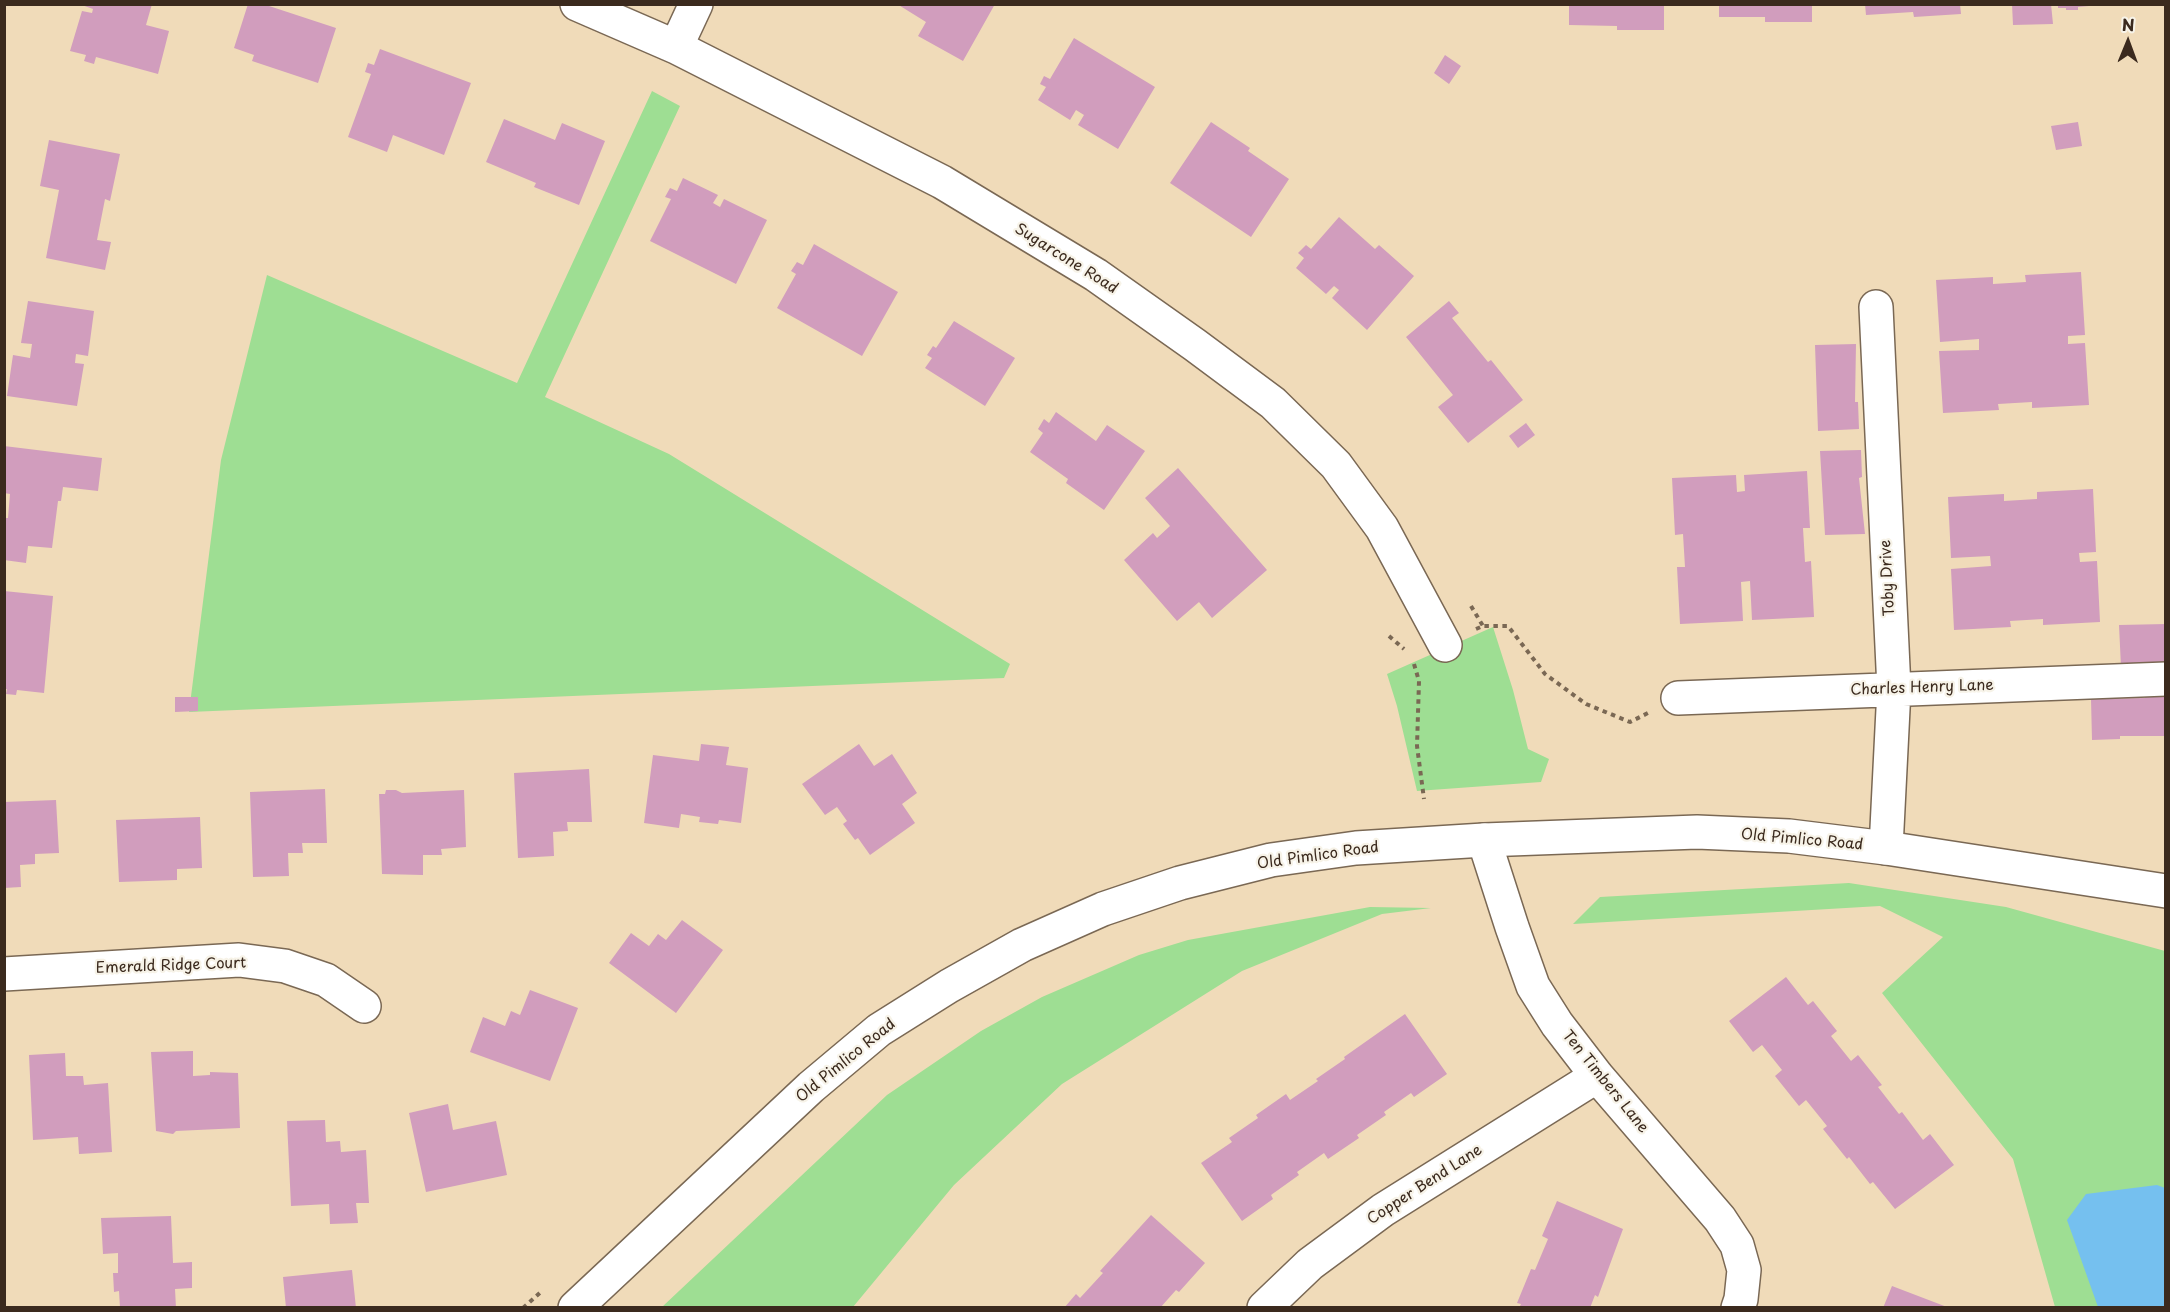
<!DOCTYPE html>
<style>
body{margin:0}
#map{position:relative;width:2170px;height:1312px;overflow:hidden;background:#f0dbb9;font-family:"Playpen Sans",sans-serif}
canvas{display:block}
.frame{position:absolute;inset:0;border:6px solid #3b2a1e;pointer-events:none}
.north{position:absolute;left:2098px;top:12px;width:60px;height:60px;-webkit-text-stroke:4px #f7f3e8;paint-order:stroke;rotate:1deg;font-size:16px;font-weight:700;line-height:24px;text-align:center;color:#3b2a1e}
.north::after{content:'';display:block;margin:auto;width:21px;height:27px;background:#3b2a1e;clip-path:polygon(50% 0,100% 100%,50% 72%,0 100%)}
</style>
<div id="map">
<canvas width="2170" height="1312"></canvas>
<div class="frame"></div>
<div class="north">N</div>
</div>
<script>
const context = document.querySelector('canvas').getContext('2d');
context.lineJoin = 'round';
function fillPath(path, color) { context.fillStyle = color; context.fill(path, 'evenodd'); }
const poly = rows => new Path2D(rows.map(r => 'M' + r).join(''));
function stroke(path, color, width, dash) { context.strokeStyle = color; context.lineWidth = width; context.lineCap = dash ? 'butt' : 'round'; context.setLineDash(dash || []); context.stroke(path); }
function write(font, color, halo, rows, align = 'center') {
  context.font = font + ' "Playpen Sans",sans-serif'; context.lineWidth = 4.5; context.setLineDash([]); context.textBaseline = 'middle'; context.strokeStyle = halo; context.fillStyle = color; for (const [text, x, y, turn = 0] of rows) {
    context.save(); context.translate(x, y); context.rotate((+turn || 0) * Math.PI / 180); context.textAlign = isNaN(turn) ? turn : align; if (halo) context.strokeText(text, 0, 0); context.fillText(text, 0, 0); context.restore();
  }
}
const green = poly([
 [652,91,680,106,545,397,669,454,1010,664,1004,678,189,712,221,460,267,275,517,383],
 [1493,627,1513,690,1528,749,1549,759,1541,782,1417,791,1397,706,1387,674],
 [1849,883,2006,907,2165,951,2165,1307,2055,1307,2013,1159,1882,993,1943,937,1880,906,1573,924,1600,897],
 [1370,907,1431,908,1382,914,1242,971,1062,1084,954,1185,853,1307,662,1307,887,1095,981,1031,1042,997,1139,955,1188,940]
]);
const water = poly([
 [2157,1185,2165,1188,2165,1307,2098,1307,2067,1220,2086,1194]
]);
const building = poly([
 [79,4,152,4,146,25,169,31,158,74,96,57,94,64,84,61,86,55,70,51,82,11,92,13,93,9],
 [248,4,263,4,336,28,318,83,252,61,254,55,234,48],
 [897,4,995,4,963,61,918,36,926,22],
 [1569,4,1664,4,1664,30,1617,30,1617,26,1569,25],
 [1719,4,1812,4,1812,22,1765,22,1765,17,1719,17],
 [1865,4,1960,4,1961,14,1914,17,1913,12,1866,15],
 [2012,4,2051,4,2053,24,2013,25],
 [2058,4,2088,4,2089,6,2078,7,2078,10,2066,10,2066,8,2058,8],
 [1074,38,1155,87,1118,149,1078,125,1084,115,1076,110,1070,120,1038,100,1046,87,1040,84,1044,76,1050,79],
 [380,49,471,83,444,155,393,135,387,152,348,137,371,74,365,72,368,63,374,65],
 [1445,55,1461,66,1449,84,1434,73],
 [504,119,555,140,562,123,605,141,579,205,534,187,536,183,486,162],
 [1211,122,1250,148,1248,151,1289,179,1251,237,1170,183],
 [2078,122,2082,146,2056,150,2051,126],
 [49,140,120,154,110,201,105,199,97,240,111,242,105,270,46,258,59,190,40,186],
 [683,178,718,195,713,203,720,207,724,199,767,220,736,284,650,241,671,199,665,197,670,188,677,191],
 [1339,217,1375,249,1379,245,1414,276,1367,330,1332,298,1339,290,1334,286,1326,294,1296,268,1304,258,1298,253,1306,245,1311,249],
 [814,244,898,292,862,356,777,308,796,274,791,271,797,262,803,265],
 [2081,272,2085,335,2068,336,2068,344,2085,343,2089,405,2032,408,2032,402,1998,404,1999,410,1943,413,1939,351,1979,350,1979,339,1940,342,1936,280,1993,277,1993,284,2026,282,2025,275],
 [28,301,94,311,88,356,76,354,75,363,84,364,77,406,7,396,13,355,30,358,32,344,21,343],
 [1449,301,1459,313,1452,318,1488,362,1491,360,1523,400,1468,443,1438,407,1453,395,1406,337],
 [954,321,1015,358,985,406,925,368,932,358,927,355,933,346,936,348],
 [1856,344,1855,402,1858,402,1859,429,1818,431,1815,345],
 [1056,412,1096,441,1107,425,1145,451,1104,510,1066,483,1068,479,1030,452,1043,433,1038,429,1044,419,1049,423],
 [1526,423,1535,435,1518,448,1509,436],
 [4,446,102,458,98,491,63,487,61,501,58,501,52,548,28,546,26,563,4,560,4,518,8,518,10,494,4,493],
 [1861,450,1862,477,1859,478,1865,534,1825,535,1820,451],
 [1178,468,1267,570,1212,618,1199,602,1177,621,1124,560,1153,533,1157,538,1170,526,1145,498],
 [1807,471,1810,528,1803,528,1805,562,1811,561,1814,617,1752,620,1750,581,1741,582,1743,621,1680,624,1677,567,1685,567,1683,534,1675,535,1672,478,1736,475,1737,492,1745,491,1744,475],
 [2093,489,2096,552,2079,553,2080,562,2097,561,2100,622,2043,625,2043,619,2010,621,2011,627,1954,630,1951,569,1991,566,1990,556,1951,558,1948,497,2004,494,2004,501,2037,499,2037,492],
 [4,591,53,596,44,693,17,690,16,695,6,694,7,689,4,689],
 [2166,624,2166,662,2148,662,2149,665,2121,667,2119,625],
 [2166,695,2166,736,2120,736,2120,739,2092,740,2091,699,2145,698,2145,696],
 [175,697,198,697,198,711,175,712],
 [701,744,729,747,726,765,748,768,741,823,719,820,718,824,699,822,700,817,681,814,679,828,644,823,653,755,699,761],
 [859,744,874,766,892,754,917,793,902,804,915,823,870,855,858,838,855,840,843,824,847,821,837,807,825,815,802,784],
 [589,769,592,822,567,822,568,831,553,832,554,856,518,858,514,773],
 [325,789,327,843,302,843,303,853,288,853,289,876,253,877,250,792],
 [386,790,396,790,402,793,464,790,466,847,441,849,442,855,423,855,423,875,382,874,379,794,385,794],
 [56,800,59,853,35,854,35,864,20,865,21,887,4,888,4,802],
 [200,817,202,868,177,869,177,880,119,882,116,820],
 [682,920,723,950,676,1013,609,963,631,933,649,946,658,934,666,940],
 [1786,977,1808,1005,1813,1001,1837,1031,1831,1036,1851,1061,1858,1055,1882,1085,1878,1087,1899,1114,1902,1112,1923,1140,1930,1134,1954,1165,1895,1209,1873,1182,1870,1184,1849,1157,1847,1159,1823,1129,1827,1126,1806,1100,1799,1106,1775,1076,1782,1070,1762,1045,1753,1052,1729,1021],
 [530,990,578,1008,550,1081,470,1052,483,1017,505,1026,511,1011,520,1015],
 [1405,1014,1447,1074,1414,1097,1411,1093,1384,1112,1386,1115,1357,1135,1359,1138,1328,1159,1324,1153,1297,1172,1299,1175,1271,1195,1273,1199,1242,1221,1201,1163,1232,1142,1229,1138,1258,1118,1256,1115,1286,1094,1290,1100,1318,1081,1316,1079,1345,1059,1344,1057],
 [193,1051,193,1076,210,1075,210,1072,238,1073,240,1128,176,1131,173,1134,156,1131,151,1052],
 [65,1053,66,1076,83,1076,84,1085,108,1083,112,1152,79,1154,78,1137,33,1140,29,1055],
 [448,1104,453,1130,496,1121,507,1175,426,1192,409,1113],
 [325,1120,326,1142,340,1141,341,1152,366,1150,369,1203,356,1203,358,1223,330,1224,329,1204,291,1206,287,1121],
 [1557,1201,1623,1229,1598,1297,1595,1295,1590,1308,1519,1308,1521,1304,1517,1303,1531,1269,1535,1270,1548,1239,1542,1236],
 [1151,1215,1205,1263,1179,1292,1176,1290,1160,1308,1064,1308,1076,1294,1080,1298,1103,1273,1100,1271],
 [171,1216,173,1263,192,1262,192,1288,175,1289,176,1308,120,1308,119,1291,114,1292,113,1273,118,1273,118,1253,103,1254,101,1218],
 [352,1270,356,1308,286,1308,283,1277],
 [1892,1286,1947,1307,1947,1308,1883,1308]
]);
const path = poly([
 [1471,606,1483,626],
 [1476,629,1483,626,1508,626,1545,674,1586,704,1630,722,1648,713],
 [1389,636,1404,649],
 [1414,664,1419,681,1417,746,1424,799],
 [523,1308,543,1290]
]);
const minor = poly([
 [577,4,676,47,942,182,1096,275,1195,345,1273,403,1336,465,1382,528,1445,645],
 [676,47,696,4],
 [1876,307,1894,689,1886,848],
 [1678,698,2166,679],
 [1484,840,1512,927,1533,986,1557,1024,1597,1076,1720,1219,1737,1245,1744,1270,1741,1299,1738,1308],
 [4,974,239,960,285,966,326,980,364,1006],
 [1264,1308,1310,1264,1383,1210,1597,1076]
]);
const tertiary = poly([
 [575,1308,811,1087,879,1030,949,986,1022,945,1103,909,1180,883,1271,860,1356,848,1484,840,1697,832,1789,836,1886,848,2166,891]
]);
const streetNames = [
 ["Sugarcone Road",1066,259,32],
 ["Toby Drive",1888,578,-93],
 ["Charles Henry Lane",1922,688,-2],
 ["Old Pimlico Road",1802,840,5],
 ["Old Pimlico Road",1318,856,-8],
 ["Emerald Ridge Court",171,966,-2],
 ["Old Pimlico Road",846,1061,-39],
 ["Ten Timbers Lane",1605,1082,51],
 ["Copper Bend Lane",1425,1185,-33]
];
fillPath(green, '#9ede93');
fillPath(water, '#75c0ef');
fillPath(building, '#d19dbd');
stroke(minor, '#7a6854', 36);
stroke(tertiary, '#7a6854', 36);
stroke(path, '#7a6854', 4, [4.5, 4.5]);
stroke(minor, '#fff', 33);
stroke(tertiary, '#fff', 33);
write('15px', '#3b2a1e', '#f7f3e8', streetNames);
</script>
